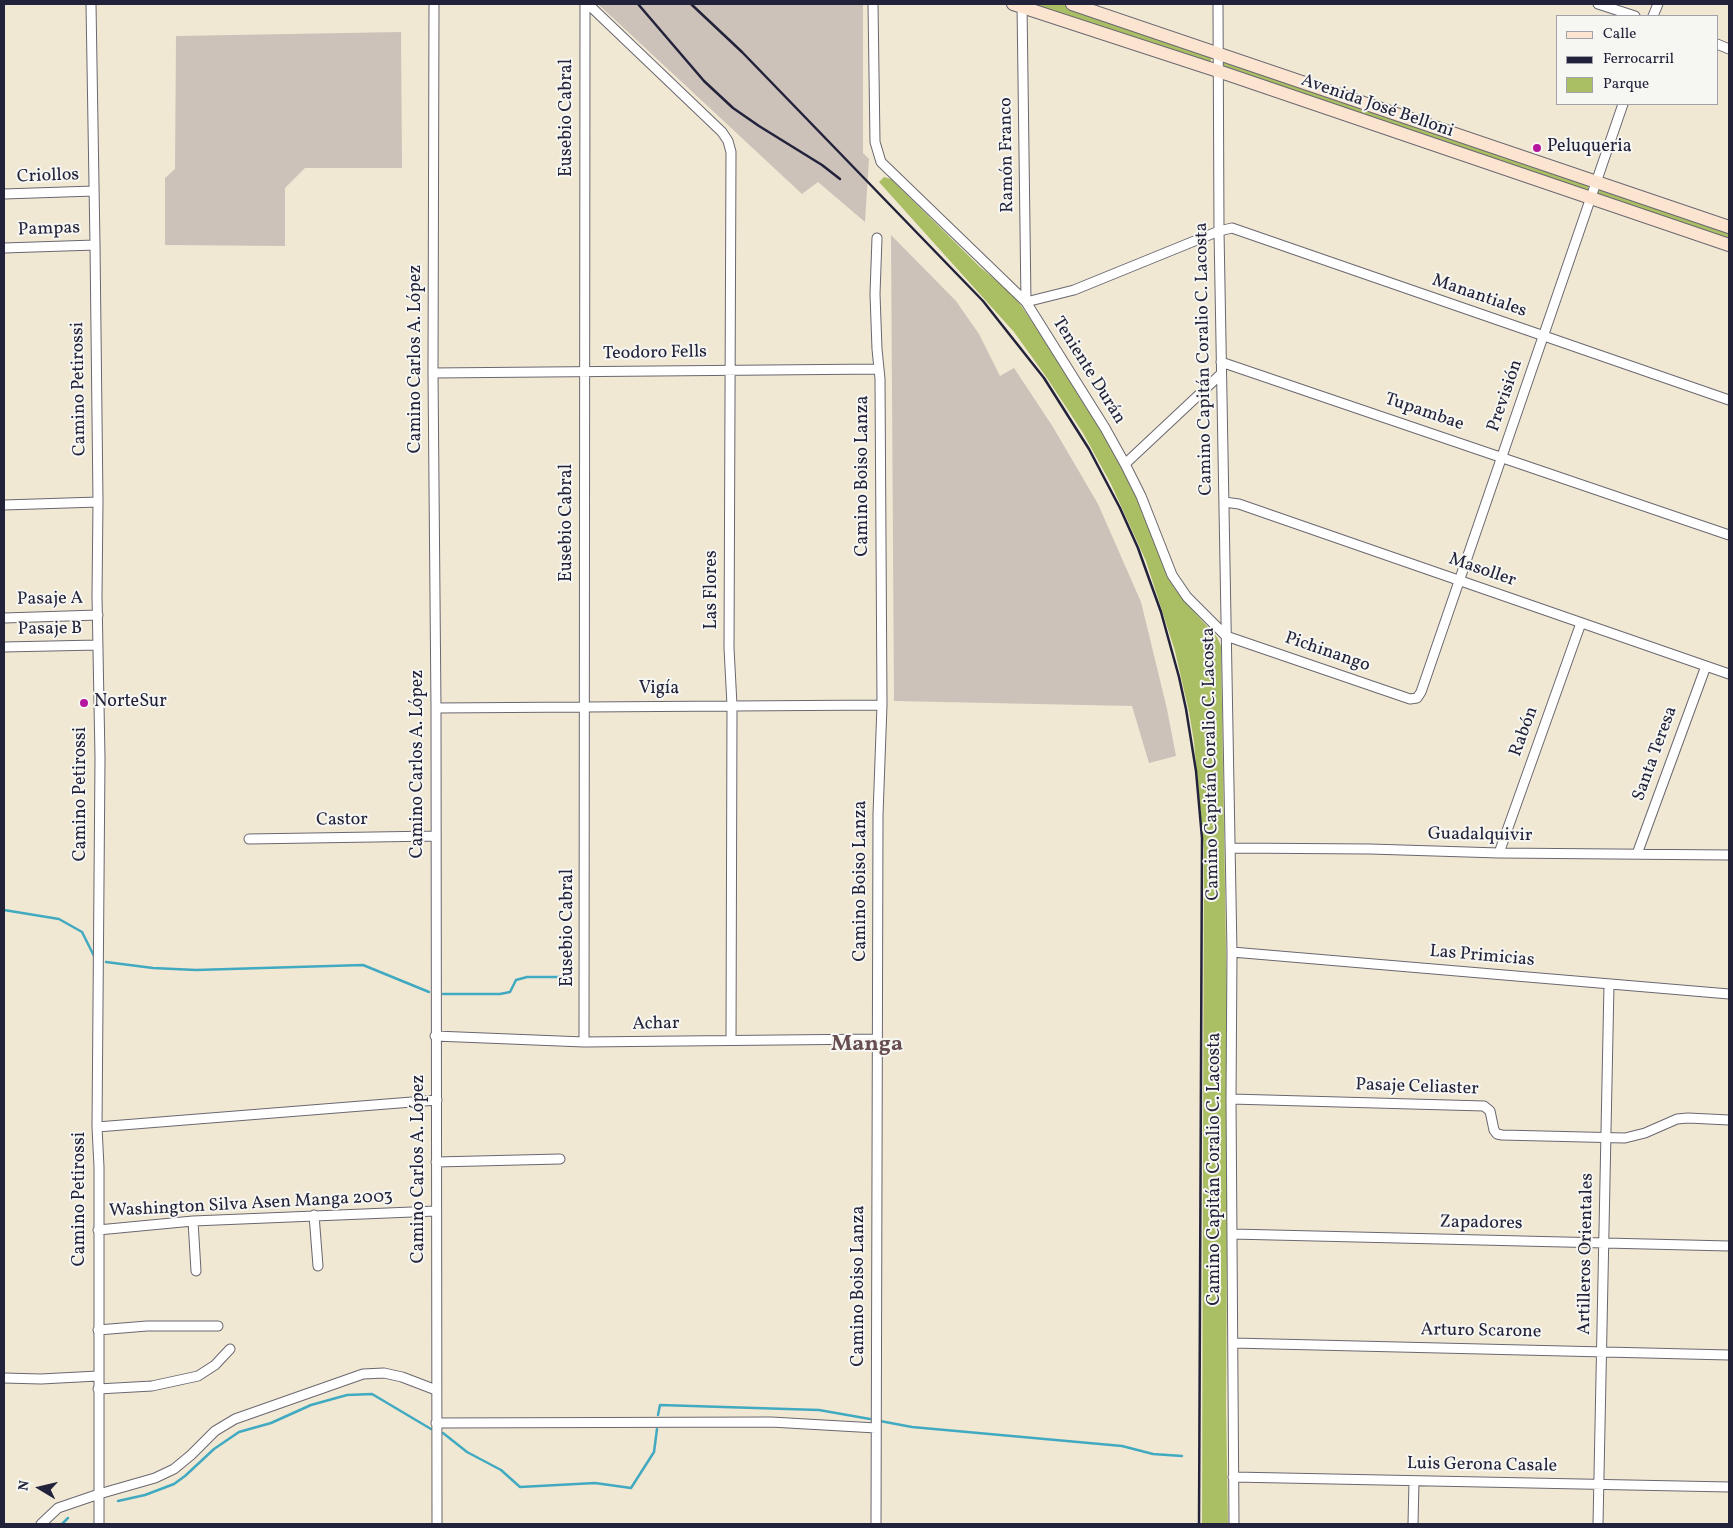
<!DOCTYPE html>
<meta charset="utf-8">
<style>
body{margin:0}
#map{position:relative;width:1733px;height:1528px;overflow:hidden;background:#f1e8d3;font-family:Vollkorn,serif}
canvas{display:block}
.frame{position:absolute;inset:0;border:5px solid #22223b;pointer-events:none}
.legend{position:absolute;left:1556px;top:15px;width:162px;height:90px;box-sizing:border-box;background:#f6f6f2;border:1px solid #a1a1a9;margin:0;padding:6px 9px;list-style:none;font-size:15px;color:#22223b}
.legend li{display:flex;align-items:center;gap:10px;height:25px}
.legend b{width:25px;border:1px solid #a1a1a9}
.north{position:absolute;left:15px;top:1463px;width:50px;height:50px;-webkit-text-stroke:4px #f6f6f2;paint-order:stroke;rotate:279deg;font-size:14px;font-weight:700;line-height:20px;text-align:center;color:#22223b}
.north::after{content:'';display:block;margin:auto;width:18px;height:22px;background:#22223b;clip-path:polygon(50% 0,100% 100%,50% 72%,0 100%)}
</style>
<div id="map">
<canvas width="1733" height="1528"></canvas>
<div class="frame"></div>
<ul class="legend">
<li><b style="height:6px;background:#fce5d0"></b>Calle</li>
<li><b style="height:6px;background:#22223b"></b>Ferrocarril</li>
<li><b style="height:14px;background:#aabf64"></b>Parque</li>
</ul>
<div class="north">N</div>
</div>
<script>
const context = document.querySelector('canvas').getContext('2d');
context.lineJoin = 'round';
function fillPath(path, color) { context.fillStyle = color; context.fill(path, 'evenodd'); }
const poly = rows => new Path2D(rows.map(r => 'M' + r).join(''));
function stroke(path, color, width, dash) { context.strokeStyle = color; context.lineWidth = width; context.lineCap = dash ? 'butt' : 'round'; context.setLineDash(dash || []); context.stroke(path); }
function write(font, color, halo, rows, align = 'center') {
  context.font = font + ' Vollkorn,serif'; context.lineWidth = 4; context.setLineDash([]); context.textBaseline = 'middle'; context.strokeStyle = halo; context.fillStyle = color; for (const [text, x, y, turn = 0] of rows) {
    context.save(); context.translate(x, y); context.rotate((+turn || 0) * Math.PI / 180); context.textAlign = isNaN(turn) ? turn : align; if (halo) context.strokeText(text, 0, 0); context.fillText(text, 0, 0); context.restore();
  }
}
const industrial = poly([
 [598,4,863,4,863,153,869,159,865,222,818,182,802,194],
 [401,32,402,168,305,168,285,188,285,246,165,245,165,178,175,169,176,36],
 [891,235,956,301,979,334,1000,376,1014,368,1053,427,1098,504,1141,602,1167,709,1176,756,1149,763,1132,706,894,701]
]);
const green = poly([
 [1027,4,1062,4,1208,55,1211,56,1211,63],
 [1223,61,1588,185,1588,190,1586,192,1221,69,1220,65],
 [884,177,891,179,980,267,1007,289,1020,304,1066,372,1119,459,1140,504,1174,586,1187,604,1217,637,1221,646,1228,1072,1226,1408,1228,1524,1202,1524,1204,850,1194,742,1189,712,1175,651,1146,561,1111,484,1083,433,1047,378,1014,332,879,182],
 [1599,188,1729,232,1729,242,1596,197,1594,192]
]);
const stream = poly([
 [4,910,59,919,82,932,94,956],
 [106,962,153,968,196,970,363,965,429,992],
 [443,994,500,994,510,992,516,980,527,977,571,977],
 [658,1415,660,1405,819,1410,870,1419],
 [880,1421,912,1427,1122,1446,1153,1454,1182,1456],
 [443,1433,467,1452,501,1470,520,1487,595,1483,631,1488,654,1452,657,1429],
 [118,1501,145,1495,174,1484,185,1476,214,1449,239,1432,271,1423,311,1405,347,1395,372,1394,431,1429],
 [62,1524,68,1518]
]);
const minor = poly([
 [91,4,95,245,98,502,97,596,100,758,97,1127,99,1167,99,1524],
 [434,4,433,373,436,708,437,1524],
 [588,4,722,132,728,141,731,152,729,648,732,705,731,1040],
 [873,4,875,142,881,162,1026,302,1105,428,1125,464,1141,496,1172,575,1187,597,1226,636,1410,699,1417,698,1421,692,1623,104],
 [1022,4,1026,302,1074,290,1219,231,1232,228,1729,400],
 [1218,4,1219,231,1232,952,1231,1099,1234,1524],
 [1598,4,1635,16],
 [1653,16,1658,4],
 [1717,44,1729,49],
 [4,194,94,191],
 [4,248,95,245],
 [1221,362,1729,535],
 [433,373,879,369],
 [1125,464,1221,374],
 [1224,502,1239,504,1729,674],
 [4,505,98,502],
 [4,618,98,615],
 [4,647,98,645],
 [436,708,882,705],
 [249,839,436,836],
 [1230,848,1370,849,1499,853,1729,855],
 [1499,853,1581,623],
 [1637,854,1706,666],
 [1232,952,1729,994],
 [435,1036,584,1042,877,1039],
 [584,1042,585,4],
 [1231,1099,1484,1106,1490,1111,1494,1130,1497,1134,1502,1135,1625,1138,1645,1133,1677,1119,1688,1118,1729,1120],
 [97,1127,437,1100],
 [436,1162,560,1159],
 [314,1215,318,1266],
 [193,1221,196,1271],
 [98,1230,193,1221,436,1211],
 [1232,1234,1729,1246],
 [98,1330,147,1326,218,1326],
 [1233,1343,1729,1355],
 [4,1378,41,1379,98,1376],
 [98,1389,152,1386,198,1376,215,1365,230,1349],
 [436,1423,771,1422,876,1428],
 [1233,1477,1729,1487],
 [41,1524,58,1508,99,1494,155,1478,174,1469,191,1455,215,1431,235,1419,363,1374,384,1373,402,1377,436,1390],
 [876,1524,878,815,882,705,880,379,877,349,875,294,877,238],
 [1413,1524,1414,1481],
 [1598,1524,1609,984]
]);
const secondary = poly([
 [1013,4,1218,71,1729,245],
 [1072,4,1729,227]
]);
const rail = poly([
 [638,4,704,81,733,108,759,126,822,165,840,179],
 [691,4,742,52,983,301,1044,378,1089,449,1120,508,1138,548,1161,612,1179,677,1186,709,1196,771,1202,838,1199,1524]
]);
const markers = [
 [1537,148,5,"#b5179e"],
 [84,703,5,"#b5179e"]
];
const streetNames = [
 ["Avenida José Belloni",1377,107,19],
 ["Eusebio Cabral",568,118,-90],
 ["Ramón Franco",1008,155,-91],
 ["Criollos",48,177,-2],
 ["Pampas",49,230,-2],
 ["Manantiales",1479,297,19],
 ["Teodoro Fells",655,354,-1],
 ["Camino Carlos A. López",417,359,-90],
 ["Camino Capitán Coralio C. Lacosta",1205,359,-91],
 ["Teniente Durán",1088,371,58],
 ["Camino Petirossi",80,389,-91],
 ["Previsión",1506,396,-71],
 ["Tupambae",1424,413,19],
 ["Camino Boiso Lanza",864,476,-90],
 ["Eusebio Cabral",568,523,-90],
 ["Masoller",1482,571,19],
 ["Las Flores",713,590,-90],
 ["Pasaje A",50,600,-1],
 ["Pasaje B",50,630,-1],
 ["Pichinango",1327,653,19],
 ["Vigía",659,690],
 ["Rabón",1525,732,-70],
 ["Santa Teresa",1656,754,-70],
 ["Camino Carlos A. López",419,764,-90],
 ["Camino Capitán Coralio C. Lacosta",1212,764,-91],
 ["Camino Petirossi",82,794,-90],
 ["Castor",342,821,-1],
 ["Guadalquivir",1480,836,1],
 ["Camino Boiso Lanza",862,881,-90],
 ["Eusebio Cabral",569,928,-90],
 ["Las Primicias",1482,957,5],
 ["Achar",656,1025,-1],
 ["Pasaje Celiaster",1417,1088,2],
 ["Camino Carlos A. López",420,1169,-90],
 ["Camino Capitán Coralio C. Lacosta",1216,1169,-90],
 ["Camino Petirossi",81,1199,-90],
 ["Washington Silva Asen Manga 2003",251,1205,-3],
 ["Zapadores",1481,1224,1],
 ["Artilleros Orientales",1587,1254,-89],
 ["Camino Boiso Lanza",860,1286,-90],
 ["Arturo Scarone",1481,1332,1],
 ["Luis Gerona Casale",1482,1466,1]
];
const poiNames = [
 ["Peluqueria",1547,148],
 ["NorteSur",94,703]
];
const districtNames = [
 ["Manga",867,1046]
];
fillPath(industrial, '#ccc2b9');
fillPath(green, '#aabf64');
stroke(stream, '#41aac1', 2.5);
stroke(minor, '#6a6770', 11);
stroke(secondary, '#6a6770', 14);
stroke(minor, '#fff', 9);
stroke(secondary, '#fce5d0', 12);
stroke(rail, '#22223b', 2.5);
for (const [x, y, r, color] of markers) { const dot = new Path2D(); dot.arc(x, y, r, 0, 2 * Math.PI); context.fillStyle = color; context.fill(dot); stroke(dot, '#f6f6f2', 2); }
write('18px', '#22223b', '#f6f6f2', streetNames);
write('18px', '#22223b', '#f6f6f2', poiNames, 'left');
write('bold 22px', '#684e51', '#f6f6f2', districtNames);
</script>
